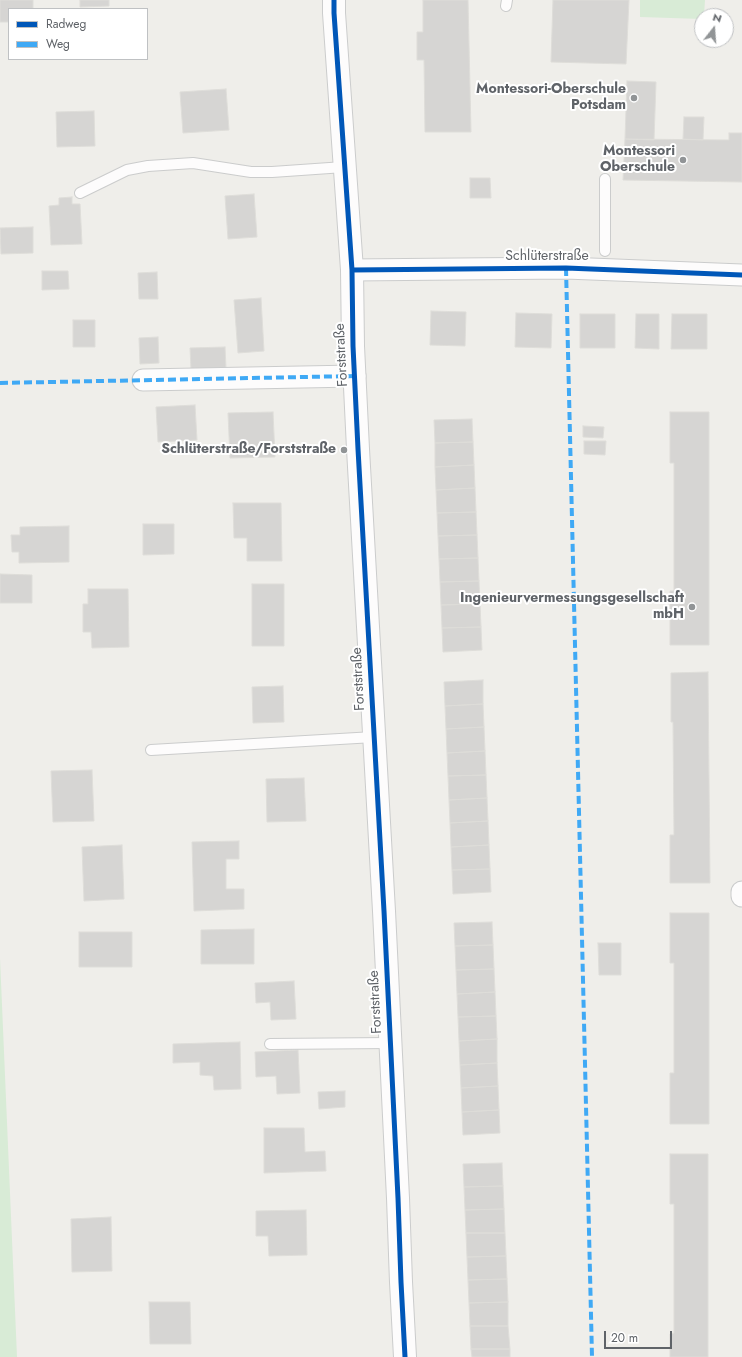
<!DOCTYPE html>
<meta charset="utf-8">
<style>
body{margin:0}
#map{position:relative;width:742px;height:1357px;overflow:hidden;background:#efeeea;font-family:Jost,sans-serif}
canvas{display:block}
.legend{position:absolute;left:8px;top:8px;width:140px;height:52px;box-sizing:border-box;background:#fff;border:1px solid #bfc1c3;margin:0;padding:5px 7px;list-style:none;font-size:12px;color:#5f6368}
.legend li{display:flex;align-items:center;gap:8px;height:20px}
.legend b{width:20px;border:1px solid #bfc1c3}
.north{position:absolute;left:694px;top:8px;width:40px;height:40px;box-sizing:border-box;background:#fff;border:1px solid #bfc1c3;border-radius:50%;rotate:17deg;font-size:11px;font-weight:700;line-height:16px;text-align:center;color:#5f6368}
.north::after{content:'';display:block;margin:auto;width:14px;height:18px;background:#919496;clip-path:polygon(50% 0,100% 100%,50% 72%,0 100%)}
.scale{position:absolute;left:604px;top:1331px;width:68px;height:18px;box-sizing:border-box;border:2px solid #5f6368;border-top:0;padding-left:5px;font-size:12px;line-height:14px;white-space:nowrap;color:#5f6368;-webkit-text-stroke:3px #fff;paint-order:stroke}
</style>
<div id="map">
<canvas width="742" height="1357"></canvas>
<ul class="legend">
<li><b style="height:5px;background:#0057b8"></b>Radweg</li>
<li><b style="height:5px;background:#3fa9f5"></b>Weg</li>
</ul>
<div class="north">N</div>
<div class="scale">20 m</div>
</div>
<script>
const context = document.querySelector('canvas').getContext('2d');
context.lineJoin = 'round';
function fillPath(path, color) { context.fillStyle = color; context.fill(path, 'evenodd'); }
const poly = rows => new Path2D(rows.map(r => 'M' + r).join(''));
function stroke(path, color, width, dash) { context.strokeStyle = color; context.lineWidth = width; context.lineCap = dash ? 'butt' : 'round'; context.setLineDash(dash || []); context.stroke(path); }
function write(font, color, halo, rows, align = 'center') {
  context.font = font + ' Jost,sans-serif'; context.lineWidth = 4; context.setLineDash([]); context.textBaseline = 'middle'; context.strokeStyle = halo; context.fillStyle = color; for (const [text, x, y, turn = 0] of rows) {
    context.save(); context.translate(x, y); context.rotate((+turn || 0) * Math.PI / 180); context.textAlign = isNaN(turn) ? turn : align; if (halo) context.strokeText(text, 0, 0); context.fillText(text, 0, 0); context.restore();
  }
}
const green = poly([
 [640,0,705,0,704,16,702,16,702,19,640,17],
 [0,958,17,1357,0,1357]
]);
const building = poly([
 [0,0,33,0,33,9,9,9,9,22,0,22,0,0],
 [80,0,109,0,109,6,80,7,80,0],
 [423,0,468,0,471,132,425,132,424,60,417,60,417,32,423,32,423,0],
 [553,0,629,0,626,64,551,62,553,0],
 [627,81,656,82,654,140,625,139,627,81],
 [226,89,229,130,183,133,180,92,226,89],
 [94,111,95,146,57,147,56,112,94,111],
 [684,117,704,117,703,140,683,139,684,117],
 [729,133,742,133,742,182,623,180,625,139,729,140,729,133],
 [470,178,490,178,491,198,470,198,470,178],
 [254,194,257,237,228,239,225,196,254,194],
 [72,197,72,204,80,204,82,244,51,245,49,206,59,205,59,198,72,197],
 [33,227,33,253,1,254,0,228,33,227],
 [42,271,68,271,69,289,42,290,42,271],
 [157,272,158,299,139,299,138,273,157,272],
 [261,298,264,351,238,353,234,300,261,298],
 [431,311,466,312,465,346,430,345,431,311],
 [516,313,552,314,551,348,515,347,516,313],
 [580,314,615,314,615,348,580,348,580,314],
 [636,314,659,314,659,349,635,348,636,314],
 [672,314,707,314,707,349,671,349,672,314],
 [73,320,95,320,95,347,73,347,73,320],
 [158,337,159,363,140,364,139,338,158,337],
 [225,347,226,368,191,369,190,348,225,347],
 [195,405,197,440,158,442,156,407,195,405],
 [273,412,275,457,230,458,228,413,273,412],
 [670,412,709,412,709,645,670,645,670,591,674,591,674,463,670,463,670,412],
 [472,419,473,442,435,443,434,420,472,419],
 [583,426,604,427,603,438,583,437,583,426],
 [584,441,606,441,605,455,584,454,584,441],
 [473,442,474,465,435,467,435,443,473,442],
 [474,465,475,488,436,490,435,467,474,465],
 [475,488,476,512,437,513,436,490,475,488],
 [233,503,281,503,282,561,247,561,247,538,234,538,233,503],
 [476,512,477,535,438,536,437,513,476,512],
 [143,524,174,524,174,554,143,555,143,524],
 [69,526,69,562,19,563,19,552,12,552,11,535,20,535,20,527,69,526],
 [477,535,478,558,439,559,438,536,477,535],
 [478,558,479,581,440,582,439,559,478,558],
 [0,574,32,575,32,603,0,603,0,574],
 [479,581,480,604,441,605,440,582,479,581],
 [252,584,284,584,284,646,252,646,252,584],
 [88,589,128,589,129,647,92,648,91,632,83,632,83,604,88,604,88,589],
 [480,604,481,627,442,628,441,605,480,604],
 [481,627,482,650,443,652,442,628,481,627],
 [708,672,710,883,670,883,670,835,674,835,673,722,671,722,671,673,708,672],
 [483,680,483,704,445,706,444,682,483,680],
 [283,686,284,722,253,723,252,687,283,686],
 [483,704,484,727,446,729,445,706,483,704],
 [484,727,485,751,447,753,446,729,484,727],
 [485,751,486,775,448,776,447,753,485,751],
 [92,770,94,821,53,822,51,771,92,770],
 [486,775,487,798,449,800,448,776,486,775],
 [304,778,306,821,267,822,266,779,304,778],
 [487,798,488,821,450,823,449,800,487,798],
 [488,821,489,845,451,847,450,823,488,821],
 [239,841,239,859,226,859,226,889,244,889,244,909,194,911,192,842,239,841],
 [122,845,124,899,84,901,82,847,122,845],
 [489,845,490,869,452,870,451,847,489,845],
 [490,869,491,892,453,894,452,870,490,869],
 [670,913,709,913,709,1124,670,1124,670,1073,674,1073,674,963,670,963,670,913],
 [492,922,493,945,455,946,454,923,492,922],
 [254,929,254,964,201,964,201,930,254,929],
 [79,932,132,932,132,967,79,967,79,932],
 [598,943,621,943,621,975,599,975,598,943],
 [493,945,494,969,456,970,455,946,493,945],
 [494,969,495,992,457,994,456,970,494,969],
 [294,981,296,1019,271,1020,270,1002,256,1003,255,983,294,981],
 [495,992,496,1016,458,1017,457,994,495,992],
 [496,1016,497,1039,459,1041,458,1017,496,1016],
 [497,1039,497,1063,460,1065,459,1041,497,1039],
 [240,1042,241,1089,214,1090,213,1076,200,1075,200,1062,173,1063,173,1044,240,1042],
 [298,1050,300,1093,277,1094,276,1076,256,1077,255,1052,298,1050],
 [497,1063,498,1086,461,1088,460,1065,497,1063],
 [498,1086,499,1110,462,1112,461,1088,498,1086],
 [345,1091,345,1107,319,1109,318,1092,345,1091],
 [499,1110,500,1133,463,1135,462,1112,499,1110],
 [264,1128,304,1128,305,1152,325,1151,326,1171,264,1173,264,1128],
 [670,1154,708,1154,708,1357,670,1357,670,1334,674,1333,674,1204,670,1204,670,1154],
 [502,1163,503,1186,464,1187,463,1164,502,1163],
 [503,1186,504,1209,465,1210,464,1187,503,1186],
 [504,1209,505,1233,466,1233,465,1210,504,1209],
 [306,1210,307,1255,269,1256,268,1236,256,1236,256,1211,306,1210],
 [111,1217,112,1271,72,1272,71,1219,111,1217],
 [466,1233,505,1233,506,1256,467,1257,466,1233],
 [506,1256,507,1279,468,1280,467,1257,506,1256],
 [507,1279,508,1302,469,1303,468,1280,507,1279],
 [149,1302,190,1302,191,1344,150,1344,149,1302],
 [508,1302,508,1326,470,1326,469,1303,508,1302],
 [470,1326,508,1326,510,1349,471,1349,470,1326],
 [471,1349,510,1349,510,1357,472,1357,471,1349]
]);
const service = poly([
 [506,6,507,0],
 [80,193,127,170,148,166,193,163,251,172,272,172,344,167],
 [605,251,605,179],
 [151,750,374,737],
 [270,1044,390,1043]
]);
const minor = poly([
 [352,270,566,268,742,275],
 [143,380,355,376],
 [742,892,742,896]
]);
const tertiary = poly([
 [334,0,334,13,352,270,353,346,358,449,384,911,398,1198,401,1282,405,1357]
]);
const quiet = poly([
 [566,268,592,1357],
 [0,383,355,376]
]);
const cycleway = poly([
 [334,0,334,13,352,270,353,346,358,449,384,911,398,1198,401,1282,405,1357],
 [352,270,566,268,742,275]
]);
const markers = [
 [634,98,4,"#919496"],
 [683,160,4,"#919496"],
 [344,450,4,"#919496"],
 [692,607,4,"#919496"]
];
const poiNames = [
 ["Montessori-Oberschule",626,90],
 ["Potsdam",626,106],
 ["Montessori",675,152],
 ["Oberschule",675,168],
 ["Schlüterstraße/Forststraße",336,450],
 ["Ingenieurvermessungsgesellschaft",684,599],
 ["mbH",684,615]
];
const streetNames = [
 ["Schlüterstraße",547,257],
 ["Forststraße",342,355,-93],
 ["Forststraße",359,679,-93],
 ["Forststraße",376,1002,-93]
];
fillPath(green, '#d8ebd6');
fillPath(building, '#d6d5d3');
stroke(building, '#deddd9', 1);
stroke(service, '#cbcccc', 12);
stroke(minor, '#cbcccc', 23);
stroke(tertiary, '#cbcccc', 24);
stroke(service, '#fdfcfc', 10);
stroke(minor, '#fdfcfc', 21);
stroke(tertiary, '#fdfcfc', 22);
stroke(quiet, '#3fa9f5', 4, [8, 4]);
stroke(cycleway, '#0057b8', 5);
for (const [x, y, r, color] of markers) { const dot = new Path2D(); dot.arc(x, y, r, 0, 2 * Math.PI); context.fillStyle = color; context.fill(dot); stroke(dot, '#fff', 1.5); }
write('bold 14px', '#5f6368', '#fff', poiNames, 'right');
write('14px', '#5f6368', '#fff', streetNames);
</script>
